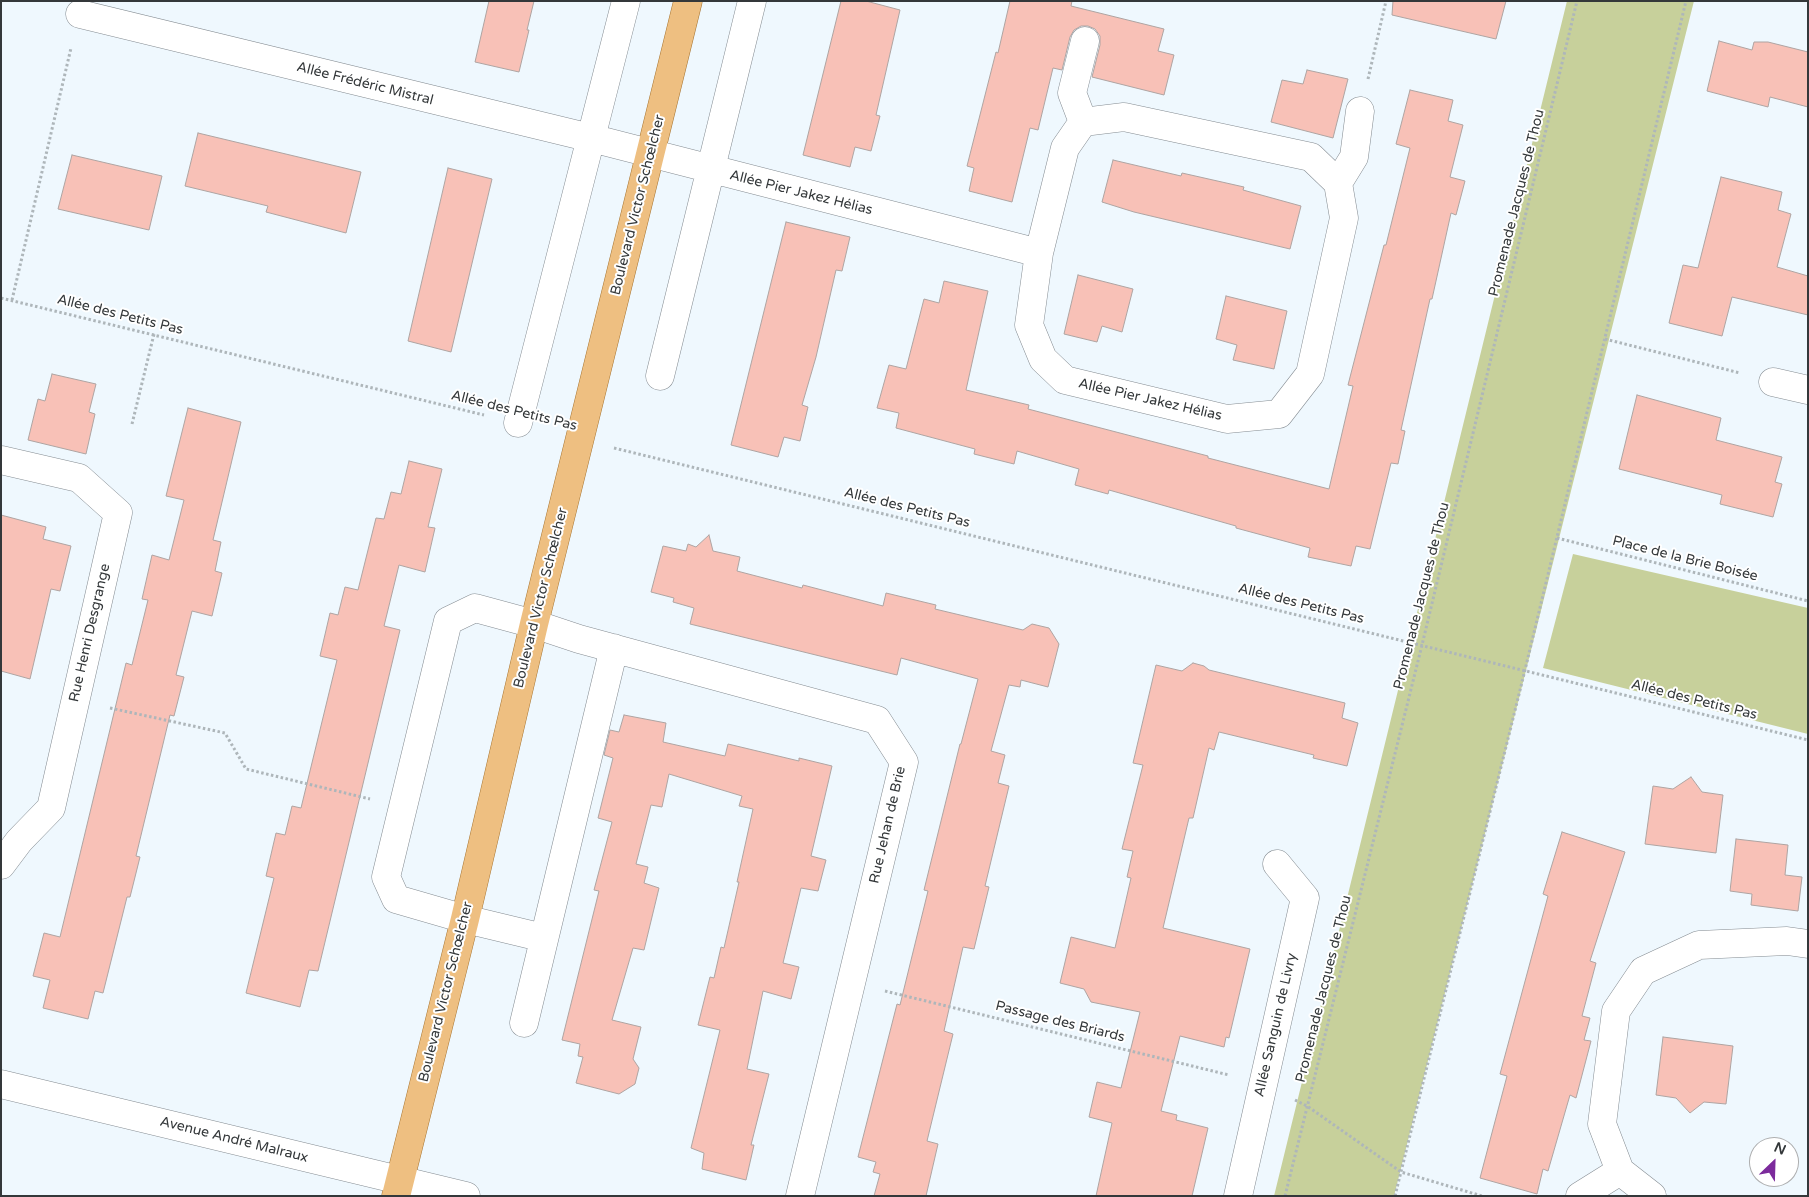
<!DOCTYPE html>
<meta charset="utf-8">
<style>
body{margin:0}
#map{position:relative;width:1809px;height:1197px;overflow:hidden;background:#eff8fe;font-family:"Varela Round",sans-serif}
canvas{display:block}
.frame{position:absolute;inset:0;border:2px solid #34383a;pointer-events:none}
.north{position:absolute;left:1749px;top:1137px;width:50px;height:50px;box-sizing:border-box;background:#fff;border:1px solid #aeafb0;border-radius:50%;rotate:24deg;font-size:14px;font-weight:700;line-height:20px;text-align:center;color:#34383a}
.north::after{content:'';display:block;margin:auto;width:18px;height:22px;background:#7c2b9c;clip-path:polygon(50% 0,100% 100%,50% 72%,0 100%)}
</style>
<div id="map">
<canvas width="1809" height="1197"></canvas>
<div class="frame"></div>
<div class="north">N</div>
</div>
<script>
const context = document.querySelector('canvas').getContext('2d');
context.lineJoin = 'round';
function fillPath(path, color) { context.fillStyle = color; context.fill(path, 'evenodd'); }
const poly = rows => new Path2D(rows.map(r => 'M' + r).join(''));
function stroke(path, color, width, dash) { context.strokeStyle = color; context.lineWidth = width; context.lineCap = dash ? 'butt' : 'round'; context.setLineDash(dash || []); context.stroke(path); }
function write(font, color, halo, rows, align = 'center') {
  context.font = font + ' "Varela Round",sans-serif'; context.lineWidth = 4; context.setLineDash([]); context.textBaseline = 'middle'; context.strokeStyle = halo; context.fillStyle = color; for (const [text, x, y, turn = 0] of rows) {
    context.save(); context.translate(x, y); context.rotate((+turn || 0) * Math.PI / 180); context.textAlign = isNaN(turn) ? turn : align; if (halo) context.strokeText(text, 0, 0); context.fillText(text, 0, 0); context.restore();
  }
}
const green = poly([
 [1567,1,1694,1,1394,1196,1274,1196],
 [1573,554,1808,608,1808,734,1543,668]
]);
const building = poly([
 [489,1,534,1,527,30,529,30,519,72,475,62,489,1],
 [841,1,866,1,900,10,876,115,880,116,871,151,855,147,850,167,803,155,841,1],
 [1010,1,1072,1,1071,6,1164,29,1158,51,1174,55,1164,95,1092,77,1100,45,1100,36,1095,29,1088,26,1081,26,1074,30,1070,37,1062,70,1053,68,1038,130,1030,128,1012,202,969,191,974,168,967,166,996,52,998,53,1010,1],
 [1393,1,1506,1,1496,39,1392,15,1393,1],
 [1719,41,1752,50,1754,42,1768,42,1808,52,1808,107,1770,97,1768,107,1707,91,1719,41],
 [1307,70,1348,79,1333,138,1271,122,1282,80,1303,84,1307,70],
 [1410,90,1453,100,1448,121,1463,125,1450,177,1465,181,1456,215,1451,213,1432,299,1430,299,1401,430,1405,431,1398,464,1391,463,1370,549,1356,546,1351,566,1308,557,1310,548,1236,528,1236,526,1109,490,1108,494,1075,485,1079,469,1017,451,1014,464,974,454,975,449,896,428,899,413,877,408,889,365,906,369,924,299,939,303,944,281,988,291,966,390,1029,405,1028,409,1208,456,1208,458,1329,489,1353,386,1348,385,1384,245,1386,245,1410,148,1396,144,1410,90],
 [198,133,361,172,346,233,266,212,268,206,185,186,198,133],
 [72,155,162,176,149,230,58,209,72,155],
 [1113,160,1181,176,1182,173,1244,187,1243,190,1301,206,1290,249,1134,212,1102,202,1113,160],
 [448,168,492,179,451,352,408,341,448,168],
 [1721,177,1782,192,1778,210,1791,214,1777,267,1808,276,1808,315,1732,297,1722,336,1669,323,1683,265,1698,268,1721,177],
 [786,222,850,237,842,271,836,270,816,357,802,405,808,407,800,441,784,437,778,457,731,445,786,222],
 [1078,275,1133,289,1122,332,1102,326,1097,342,1064,334,1078,275],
 [1226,296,1287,311,1274,369,1233,360,1237,345,1216,339,1226,296],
 [52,374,96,384,89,412,95,414,86,454,28,440,38,399,45,401,52,374],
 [1637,395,1721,418,1716,440,1782,457,1775,482,1782,484,1773,517,1720,504,1722,495,1619,469,1637,395],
 [188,408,241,422,213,540,221,542,215,571,222,573,212,616,192,611,176,675,184,677,174,716,170,715,136,856,140,857,130,897,127,897,103,993,95,991,88,1019,43,1008,50,980,33,976,44,933,60,937,126,663,132,665,148,600,142,599,152,555,169,560,184,500,166,496,188,408],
 [409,461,442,469,428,527,435,528,425,572,399,565,384,626,400,630,318,971,309,970,300,1007,246,993,274,878,266,876,276,833,285,835,292,806,301,808,337,660,320,656,330,613,338,615,345,587,358,590,376,518,384,519,391,492,401,494,409,461],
 [1,515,46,527,43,539,71,546,60,591,51,589,30,679,1,671,1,515],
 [709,535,713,551,740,557,737,571,802,588,803,585,883,606,886,593,936,605,935,609,1023,630,1032,624,1049,628,1059,644,1048,687,1021,680,1020,687,1009,685,991,751,1005,755,998,783,1009,786,985,886,989,887,974,949,963,947,944,1031,953,1034,927,1141,938,1144,926,1196,874,1196,880,1174,873,1172,876,1162,858,1157,897,1004,900,1005,928,891,924,890,960,744,961,744,978,679,901,658,897,675,690,624,694,608,673,602,674,598,651,592,663,546,686,551,688,544,696,547,709,535],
 [1193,663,1204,666,1209,670,1345,703,1342,718,1358,723,1347,766,1313,758,1314,755,1219,732,1214,750,1209,748,1193,818,1189,818,1163,928,1250,949,1229,1038,1226,1037,1224,1047,1180,1036,1161,1111,1177,1115,1176,1120,1208,1128,1192,1196,1096,1196,1112,1123,1089,1117,1097,1082,1121,1088,1140,1012,1091,1002,1084,989,1060,983,1071,937,1115,948,1131,878,1127,877,1133,851,1122,849,1143,765,1133,763,1156,665,1182,671,1193,663],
 [624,715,666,723,663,742,725,756,728,744,799,761,799,758,832,766,811,856,826,860,818,891,801,888,783,963,799,967,791,999,763,991,747,1069,769,1074,751,1145,754,1145,746,1180,702,1169,704,1153,691,1148,720,1030,698,1025,710,977,714,978,721,947,724,948,739,882,737,882,753,809,739,806,742,796,669,774,662,807,651,805,636,864,648,867,644,883,659,888,644,950,633,948,612,1020,641,1027,633,1059,639,1068,635,1084,619,1094,576,1083,583,1057,578,1056,580,1044,562,1040,599,891,594,890,612,822,598,818,613,758,604,755,610,730,619,732,624,715],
 [1691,777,1702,792,1723,795,1716,853,1645,844,1653,786,1673,789,1691,777],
 [1562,832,1625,852,1590,961,1596,963,1582,1016,1590,1018,1584,1040,1591,1041,1576,1098,1570,1095,1548,1171,1543,1169,1537,1194,1480,1178,1507,1076,1500,1074,1548,896,1543,894,1562,832],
 [1736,839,1788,845,1785,875,1802,877,1798,911,1751,905,1752,894,1730,891,1736,839],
 [1663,1037,1733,1046,1726,1104,1704,1102,1690,1113,1676,1098,1656,1095,1663,1037]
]);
const path = poly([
 [1368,79,1386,1],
 [1,298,484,415],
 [12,300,71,48],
 [1605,339,1740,373],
 [132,424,154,334],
 [614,448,1808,740],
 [1557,538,1808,601],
 [110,708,225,733,246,769,370,799],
 [885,991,1229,1075],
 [1295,1100,1307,1106,1401,1172,1482,1196],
 [1285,1196,1422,645,1577,1],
 [1395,1196,1525,670,1686,1]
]);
const minor = poly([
 [80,14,591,138,1039,253],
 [1085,41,1072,93,1083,122,1065,148,1039,253,1029,325,1043,359,1065,380,1227,419,1279,414,1310,374,1344,218,1338,183,1354,157,1360,111],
 [1083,122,1124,117,1311,157,1338,183],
 [660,376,752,1],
 [1773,382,1808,390],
 [518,423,626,1],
 [1,460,79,478,118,513,51,808,19,841,1,865],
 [544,938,465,919,396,899,386,877,448,621,475,608,534,624,579,639,877,720,904,762,800,1196],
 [524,1023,614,648],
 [1,1084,466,1196],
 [1238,1196,1305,898,1277,864],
 [1580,1196,1620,1171],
 [1652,1196,1620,1171,1602,1124,1616,1011,1643,971,1699,945,1787,941,1808,944]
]);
const major = poly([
 [396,1196,465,919,534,624,688,1]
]);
const streetNames = [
 ["Allée Frédéric Mistral",365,84,14],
 ["Allée Pier Jakez Hélias",801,193,14],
 ["Promenade Jacques de Thou",1517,203,-76],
 ["Boulevard Victor Schœlcher",638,205,-76],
 ["Allée des Petits Pas",120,315,14],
 ["Allée Pier Jakez Hélias",1150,400,13],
 ["Allée des Petits Pas",514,411,14],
 ["Allée des Petits Pas",907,508,14],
 ["Place de la Brie Boisée",1685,559,14],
 ["Promenade Jacques de Thou",1422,596,-76],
 ["Boulevard Victor Schœlcher",541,598,-76],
 ["Allée des Petits Pas",1301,604,14],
 ["Rue Henri Desgrange",90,633,-77],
 ["Allée des Petits Pas",1694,700,14],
 ["Rue Jehan de Brie",888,825,-77],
 ["Promenade Jacques de Thou",1324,989,-76],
 ["Boulevard Victor Schœlcher",446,992,-76],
 ["Passage des Briards",1060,1022,14],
 ["Allée Sanguin de Livry",1276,1025,-77],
 ["Avenue André Malraux",234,1140,14]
];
fillPath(green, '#c7d09b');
fillPath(building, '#f8c1b7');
stroke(building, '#aea4a2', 1);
stroke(minor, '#858c92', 29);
stroke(major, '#a57432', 29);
stroke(path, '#aeb6ba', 3, [2.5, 2.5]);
stroke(minor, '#fff', 28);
stroke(major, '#eebf81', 28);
write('14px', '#34383a', '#fff', streetNames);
</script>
